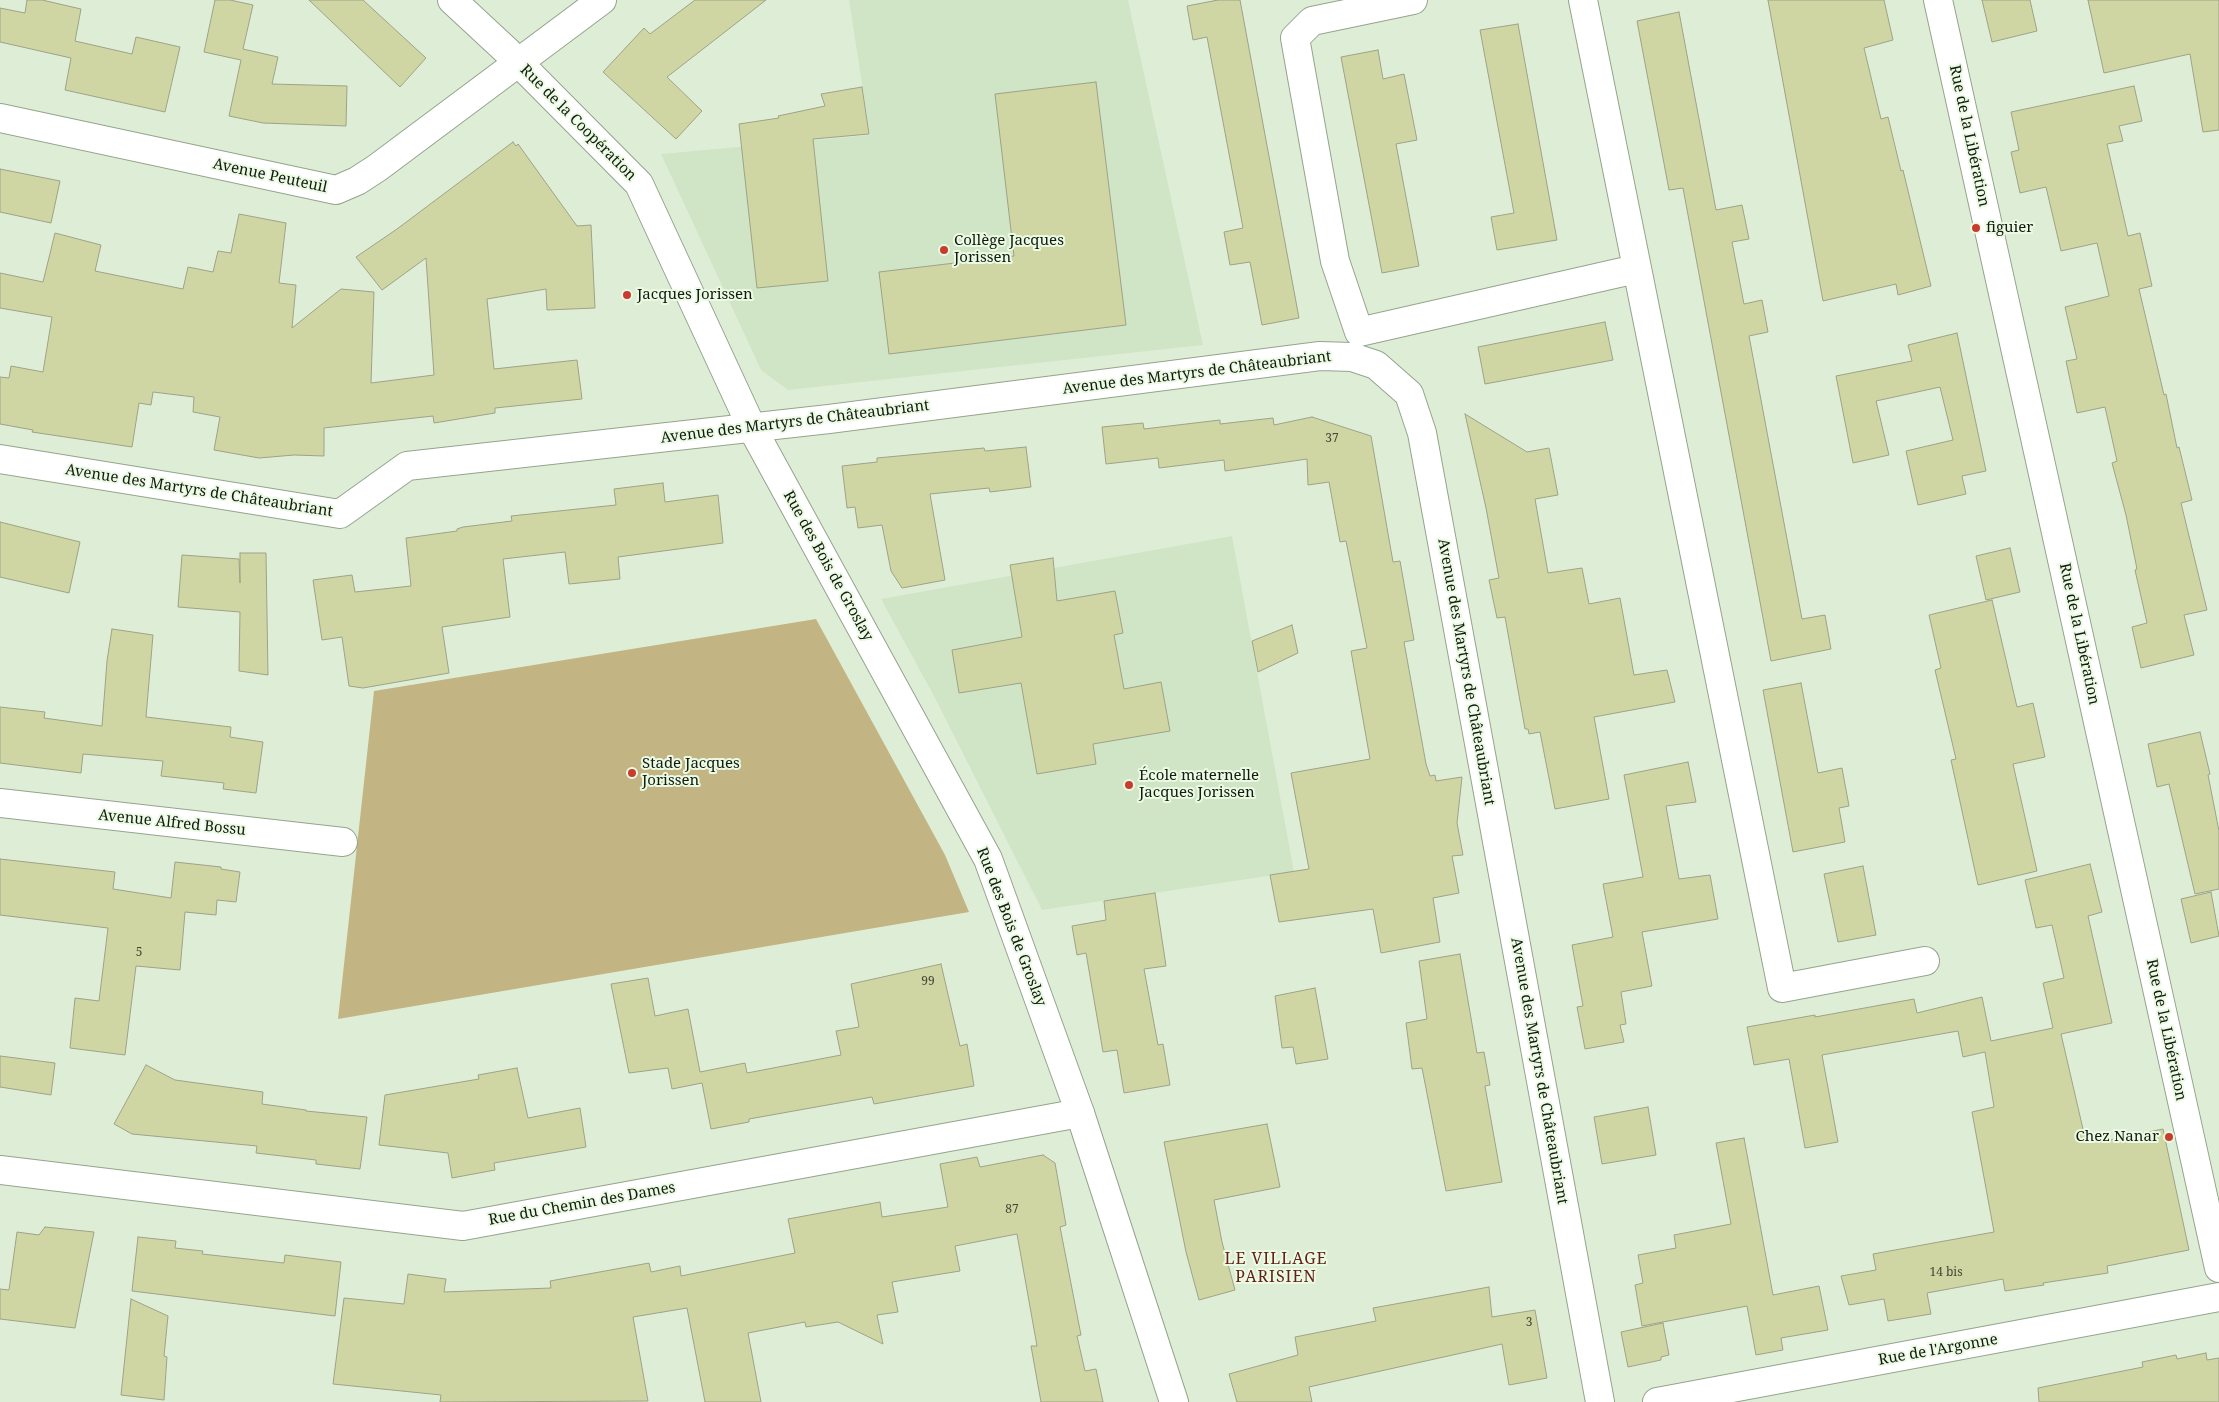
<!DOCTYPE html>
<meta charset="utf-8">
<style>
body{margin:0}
canvas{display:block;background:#deeed6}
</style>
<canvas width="2219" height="1402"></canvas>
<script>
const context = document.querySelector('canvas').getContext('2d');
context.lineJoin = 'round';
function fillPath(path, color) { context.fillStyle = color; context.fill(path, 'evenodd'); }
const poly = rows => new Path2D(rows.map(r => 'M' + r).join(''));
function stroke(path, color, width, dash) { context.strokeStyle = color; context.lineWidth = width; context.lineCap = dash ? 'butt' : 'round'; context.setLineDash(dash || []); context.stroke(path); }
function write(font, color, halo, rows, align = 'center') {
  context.font = font + ' "Noto Serif",serif'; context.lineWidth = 4; context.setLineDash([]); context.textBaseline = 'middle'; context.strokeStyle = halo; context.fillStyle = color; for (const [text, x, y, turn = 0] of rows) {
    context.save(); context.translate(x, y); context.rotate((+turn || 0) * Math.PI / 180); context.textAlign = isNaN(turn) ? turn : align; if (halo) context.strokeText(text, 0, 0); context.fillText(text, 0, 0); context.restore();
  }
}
const built = poly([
 [849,0,1128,0,1203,345,788,390,761,370,661,154,870,135],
 [1232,536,1294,872,1042,910,935,698,881,599]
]);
const green = poly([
 [816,619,945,855,969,912,338,1019,374,691]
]);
const building = poly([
 [27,0,42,0,81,9,75,41,132,54,136,37,180,47,165,112,65,90,71,58,0,42,0,8,25,13,27,0],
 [215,0,230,0,253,5,243,49,278,57,272,84,347,86,346,126,263,123,229,116,241,60,204,52,215,0],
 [309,0,363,0,426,58,400,87,309,0],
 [695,0,766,0,667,77,702,111,676,139,603,72,644,28,650,34,695,0],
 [1218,0,1240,0,1299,318,1262,325,1250,262,1230,265,1224,232,1243,228,1207,37,1193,40,1187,6,1218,0],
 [1768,0,1884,0,1893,40,1864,48,1881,119,1888,117,1901,171,1903,170,1931,286,1898,295,1896,284,1823,301,1768,0],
 [1982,0,2030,0,2037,31,1992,42,1982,0],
 [2088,0,2219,0,2219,130,2203,132,2190,54,2104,73,2088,0],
 [1679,12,1716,210,1742,205,1749,239,1732,242,1744,304,1762,300,1768,332,1749,336,1802,619,1825,615,1831,649,1771,661,1683,188,1669,190,1637,21,1679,12],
 [1518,24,1557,240,1497,250,1491,217,1514,213,1480,30,1518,24],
 [1378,50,1383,79,1404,74,1417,140,1396,144,1419,266,1382,273,1341,57,1378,50],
 [1096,82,1126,325,889,354,879,272,1014,256,995,94,1096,82],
 [2134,86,2142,121,2119,126,2123,141,2107,144,2128,236,2140,233,2152,286,2139,289,2164,395,2166,394,2177,448,2179,447,2192,500,2181,503,2207,610,2184,615,2194,655,2141,668,2132,627,2147,623,2135,570,2137,569,2126,515,2112,463,2117,461,2105,407,2077,413,2066,361,2077,359,2065,307,2109,296,2097,243,2061,251,2046,187,2020,193,2011,152,2019,150,2011,112,2134,86],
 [862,87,869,134,813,139,828,281,757,288,739,124,779,118,778,116,825,106,821,94,862,87],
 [513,142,516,146,518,144,577,226,591,225,595,308,547,310,546,289,487,299,494,369,577,360,582,399,495,408,495,413,434,423,433,416,324,428,324,456,294,455,259,458,214,450,220,417,193,412,194,397,153,392,151,405,139,403,132,447,32,432,33,430,0,424,0,377,9,378,11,366,43,372,52,317,0,308,0,273,43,282,55,233,101,245,95,271,183,289,188,267,213,272,218,251,231,253,239,214,286,223,279,283,296,285,292,328,341,289,374,292,371,383,434,375,426,258,382,290,356,257,397,229,513,142],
 [0,169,60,181,51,223,0,212,0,169],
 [1605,322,1613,360,1485,384,1478,347,1605,322],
 [1957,333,1986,471,1962,476,1966,494,1918,505,1906,451,1953,440,1940,387,1876,401,1889,455,1853,463,1836,376,1912,361,1908,345,1957,333],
 [1465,414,1527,452,1549,448,1558,495,1535,499,1548,573,1582,568,1589,604,1620,598,1634,675,1667,670,1675,702,1594,717,1609,799,1555,809,1540,732,1529,734,1528,729,1525,729,1505,617,1497,618,1489,580,1499,578,1486,508,1465,414],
 [1312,417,1371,436,1393,562,1400,561,1414,640,1404,642,1426,764,1430,776,1435,775,1436,781,1462,777,1457,823,1463,855,1452,856,1459,893,1433,898,1440,942,1381,953,1373,909,1279,922,1270,875,1309,869,1291,773,1370,759,1351,651,1367,648,1346,541,1340,542,1329,482,1308,485,1307,459,1225,471,1224,460,1159,468,1158,458,1106,464,1102,427,1143,423,1144,429,1220,420,1220,424,1273,418,1274,425,1312,417],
 [1026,447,1031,487,990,492,989,488,930,494,945,580,902,588,891,571,882,525,858,528,855,507,847,508,842,466,877,462,877,458,984,448,985,451,1026,447],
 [663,483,665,502,718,495,723,543,618,557,620,579,569,584,565,552,503,559,510,617,442,627,449,673,363,688,349,686,342,637,322,640,313,580,352,575,355,592,411,586,406,538,457,531,457,529,463,527,512,521,511,516,616,505,614,489,663,483],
 [0,522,80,542,69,593,0,577,0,522],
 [2010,548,2020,592,1986,600,1976,556,2010,548],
 [240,553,266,553,268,675,239,671,240,612,178,607,182,555,239,559,240,583,240,553],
 [1053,558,1057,601,1115,591,1123,633,1114,635,1124,689,1161,682,1170,731,1093,744,1096,764,1037,774,1021,683,959,693,952,650,1022,637,1010,565,1053,558],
 [1992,600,2017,707,2033,703,2045,757,2013,764,2037,871,1978,885,1951,760,1956,759,1935,670,1941,668,1929,615,1992,600],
 [1292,625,1298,653,1258,672,1252,641,1292,625],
 [112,629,153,635,146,717,231,727,230,737,263,742,256,793,223,789,224,783,161,776,163,761,83,754,81,773,0,763,0,707,45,712,44,718,102,726,107,661,112,629],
 [1801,683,1818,773,1842,768,1849,806,1839,808,1845,842,1793,852,1763,690,1801,683],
 [2200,732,2210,774,2208,775,2219,831,2219,889,2195,894,2169,784,2157,787,2148,744,2200,732],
 [1688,762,1696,802,1666,806,1679,879,1710,875,1718,919,1642,932,1652,986,1621,992,1626,1024,1620,1025,1624,1042,1585,1049,1577,1007,1583,1006,1572,945,1613,937,1603,884,1643,877,1624,775,1688,762],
 [0,859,115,872,113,889,171,898,175,862,221,867,221,869,240,872,236,902,217,900,216,915,185,912,180,970,136,966,125,1055,70,1048,75,998,99,1001,108,928,0,915,0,859],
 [2090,864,2102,912,2088,916,2112,1023,2061,1034,2086,1142,2100,1139,2100,1142,2163,1129,2189,1250,2107,1266,2108,1273,2043,1283,2044,1285,2005,1291,2003,1279,1927,1293,1931,1314,1888,1321,1884,1299,1849,1305,1841,1276,1876,1270,1873,1254,1994,1232,1972,1112,1994,1107,1985,1052,1963,1057,1958,1031,1822,1055,1838,1142,1805,1148,1789,1059,1754,1065,1747,1027,1815,1015,1815,1017,1914,999,1917,1013,1982,997,1991,1041,2053,1028,2043,983,2064,978,2052,925,2036,928,2025,880,2090,864],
 [1863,866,1876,935,1838,942,1824,874,1863,866],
 [2211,892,2219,936,2191,943,2181,899,2211,892],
 [1155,893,1166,966,1144,969,1158,1045,1163,1044,1170,1085,1124,1093,1117,1050,1103,1052,1086,953,1077,955,1072,926,1106,920,1104,901,1155,893],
 [1460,954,1477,1053,1484,1052,1490,1085,1485,1086,1502,1182,1446,1191,1422,1068,1412,1069,1406,1023,1427,1019,1419,961,1460,954],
 [941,964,960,1046,967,1044,974,1086,874,1104,872,1097,749,1119,749,1122,711,1129,702,1083,672,1089,668,1068,629,1073,611,984,648,978,655,1016,688,1009,700,1072,745,1063,747,1073,841,1055,836,1031,859,1027,851,984,941,964],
 [1315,988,1328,1059,1296,1064,1293,1047,1282,1048,1275,996,1315,988],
 [0,1056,55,1063,51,1095,0,1087,0,1056],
 [146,1065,175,1080,263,1092,262,1104,306,1110,306,1111,367,1117,360,1169,316,1164,316,1160,256,1153,257,1146,132,1134,114,1124,146,1065],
 [517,1068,528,1118,580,1108,586,1147,494,1163,495,1170,452,1178,448,1153,379,1145,385,1095,479,1079,478,1075,517,1068],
 [1648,1107,1656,1155,1602,1164,1594,1117,1648,1107],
 [1267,1124,1280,1187,1214,1200,1222,1242,1235,1290,1199,1300,1186,1252,1164,1142,1267,1124],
 [1744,1138,1773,1295,1819,1286,1828,1330,1781,1338,1783,1350,1756,1355,1747,1306,1642,1326,1635,1285,1643,1283,1638,1255,1676,1248,1674,1235,1731,1224,1716,1143,1744,1138],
 [1043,1155,1055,1163,1066,1225,1060,1227,1081,1335,1077,1336,1085,1371,1096,1369,1103,1402,1041,1402,1031,1346,1037,1346,1017,1234,955,1246,960,1271,892,1282,898,1312,877,1315,883,1344,838,1322,806,1327,805,1322,748,1333,761,1402,705,1402,687,1308,633,1317,648,1401,440,1402,441,1395,333,1384,344,1298,404,1304,408,1274,446,1279,444,1292,551,1288,550,1281,649,1263,651,1272,680,1266,681,1276,795,1253,788,1219,880,1202,882,1217,948,1207,940,1164,977,1157,980,1167,1043,1155],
 [45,1227,94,1232,75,1328,0,1319,0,1289,9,1290,17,1232,39,1235,45,1227],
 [138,1237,176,1241,175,1248,203,1251,202,1254,284,1263,285,1255,341,1262,335,1316,132,1291,138,1237],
 [1489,1287,1492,1317,1535,1310,1547,1378,1509,1385,1502,1344,1309,1387,1312,1402,1237,1402,1229,1374,1298,1355,1295,1337,1376,1321,1373,1308,1489,1287],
 [131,1299,168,1316,164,1356,167,1357,164,1400,121,1395,131,1299],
 [1663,1323,1669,1355,1661,1357,1661,1360,1628,1367,1621,1332,1663,1323],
 [2206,1353,2207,1360,2219,1358,2219,1402,2039,1402,2038,1388,2143,1367,2142,1362,2176,1355,2177,1359,2206,1353]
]);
const minor = poly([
 [1583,0,1782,988,1925,961],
 [1938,0,2219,1268],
 [0,118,336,190,357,181,377,168,602,0],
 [1359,332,1335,261,1295,38,1312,21,1413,0],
 [1359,332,1636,269],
 [0,459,340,514,407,466,829,419,1320,356,1352,357,1376,365,1409,394,1422,433,1600,1402],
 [0,803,343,842],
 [0,1170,463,1226,1080,1113],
 [1657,1402,2219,1297]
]);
const tertiary = poly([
 [452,0,508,52,639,184,752,428,988,859,1080,1113,1174,1402]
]);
const markers = [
 [1976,228,5,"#c83b2d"],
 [944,250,5,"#c83b2d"],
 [627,295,5,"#c83b2d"],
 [632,773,5,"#c83b2d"],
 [1129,785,5,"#c83b2d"],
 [2169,1137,5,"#c83b2d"]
];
const numberNames = [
 ["37",1332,439],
 ["5",139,953],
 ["99",928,982],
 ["87",1012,1210],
 ["14 bis",1946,1273],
 ["3",1529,1323]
];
const streetNames = [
 ["Rue de la Coopération",578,123,45],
 ["Rue de la Libération",1969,136,78],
 ["Avenue Peuteuil",270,176,12],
 ["Avenue des Martyrs de Châteaubriant",1197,373,-7],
 ["Avenue des Martyrs de Châteaubriant",795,422,-7],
 ["Avenue des Martyrs de Châteaubriant",199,491,9],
 ["Rue des Bois de Groslay",828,566,61],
 ["Rue de la Libération",2079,634,78],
 ["Avenue des Martyrs de Châteaubriant",1466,672,80],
 ["Avenue Alfred Bossu",172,823,6],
 ["Rue des Bois de Groslay",1011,927,69],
 ["Rue de la Libération",2166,1030,78],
 ["Avenue des Martyrs de Châteaubriant",1539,1071,80],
 ["Rue du Chemin des Dames",582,1204,-10],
 ["Rue de l'Argonne",1938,1350,-10]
];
const poiNames = [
 ["figuier",1986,228],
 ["Collège Jacques",954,241],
 ["Jorissen",954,258],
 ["Jacques Jorissen",637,295],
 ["Stade Jacques",642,764],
 ["Jorissen",642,781],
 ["École maternelle",1139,776],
 ["Jacques Jorissen",1139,793],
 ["Chez Nanar",2159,1137,"right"]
];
const neighbourhoodNames = [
 ["LE VILLAGE",1276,1259],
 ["PARISIEN",1276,1277]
];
fillPath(built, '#d0e5c6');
fillPath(green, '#c3b484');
fillPath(building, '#cfd6a3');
stroke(building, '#9ea288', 1);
stroke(minor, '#95a48d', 30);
stroke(tertiary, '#95a48d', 30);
stroke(minor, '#fff', 28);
stroke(tertiary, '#fff', 28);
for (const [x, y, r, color] of markers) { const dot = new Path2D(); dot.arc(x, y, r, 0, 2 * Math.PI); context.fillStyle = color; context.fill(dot); stroke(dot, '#ebfbe3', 2); }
write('12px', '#434836', null, numberNames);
write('15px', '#141911', '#ebfbe3', streetNames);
write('15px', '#141911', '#ebfbe3', poiNames, 'left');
context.letterSpacing = '1px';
write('16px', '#642018', '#ebfbe3', neighbourhoodNames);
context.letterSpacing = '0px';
</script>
